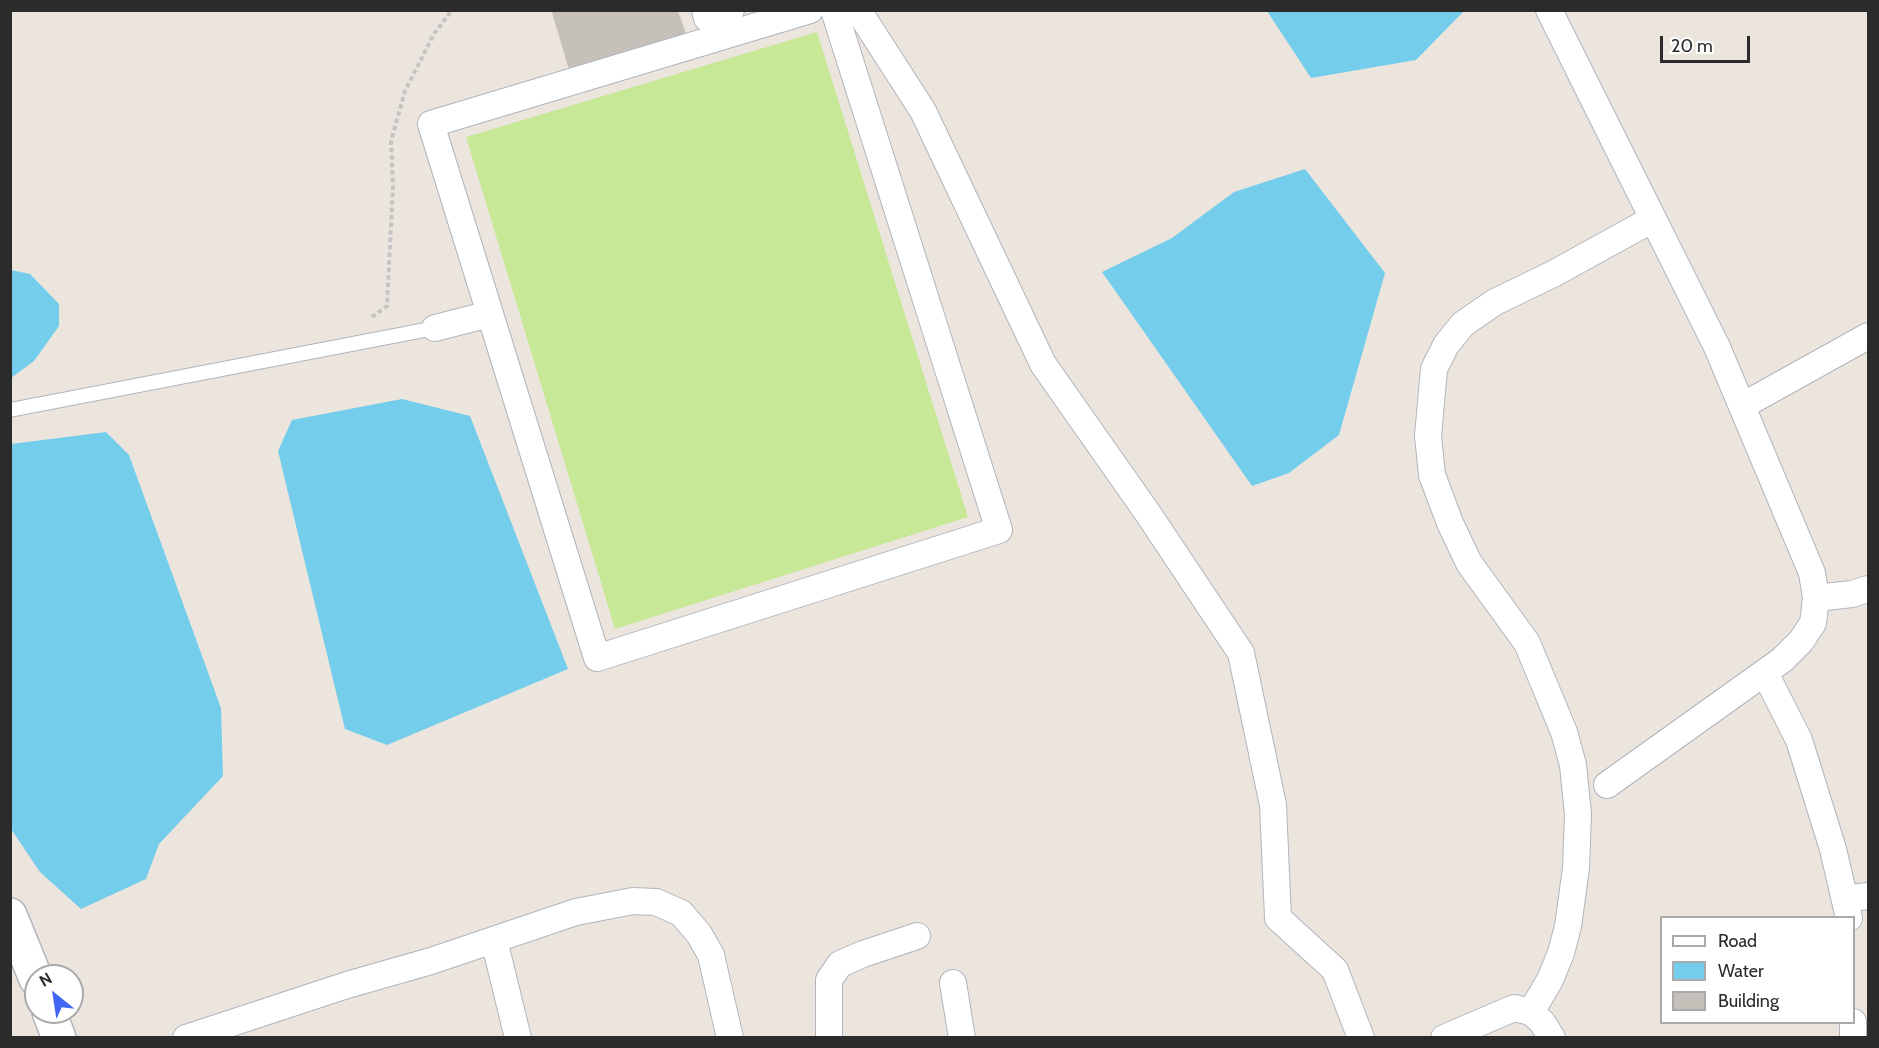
<!DOCTYPE html>
<style>
body{margin:0}
#map{position:relative;width:1879px;height:1048px;overflow:hidden;background:#ece5dd;font-family:Cabin,sans-serif}
canvas{display:block}
.frame{position:absolute;inset:0;border:12px solid #2b2b2b;pointer-events:none}
.legend{position:absolute;left:1660px;top:916px;width:195px;height:108px;box-sizing:border-box;background:#fff;border:2px solid #aaa;margin:0;padding:8px 10px;list-style:none;font-size:18px;color:#2b2b2b}
.legend li{display:flex;align-items:center;gap:12px;height:30px}
.legend b{width:30px;border:2px solid #aaa}
.north{position:absolute;left:24px;top:964px;width:60px;height:60px;box-sizing:border-box;background:#fff;border:2px solid #aaa;border-radius:50%;rotate:330deg;font-size:16px;font-weight:700;line-height:24px;text-align:center;color:#2b2b2b}
.north::after{content:'';display:block;margin:auto;width:21px;height:27px;background:#4266f4;clip-path:polygon(50% 0,100% 100%,50% 72%,0 100%)}
.scale{position:absolute;left:1660px;top:36px;width:90px;height:27px;box-sizing:border-box;border:3px solid #2b2b2b;border-top:0;padding-left:8px;font-size:18px;line-height:21px;white-space:nowrap;color:#2b2b2b;-webkit-text-stroke:4px #fff;paint-order:stroke}
</style>
<div id="map">
<canvas width="1879" height="1048"></canvas>
<div class="frame"></div>
<ul class="legend">
<li><b style="height:8px;background:#fff"></b>Road</li>
<li><b style="height:16px;background:#74cdea"></b>Water</li>
<li><b style="height:16px;background:#c5c0b9"></b>Building</li>
</ul>
<div class="north">N</div>
<div class="scale">20 m</div>
</div>
<script>
const context = document.querySelector('canvas').getContext('2d');
context.lineJoin = 'round';
function fillPath(path, color) { context.fillStyle = color; context.fill(path, 'evenodd'); }
const poly = rows => new Path2D(rows.map(r => 'M' + r).join(''));
function stroke(path, color, width, dash) { context.strokeStyle = color; context.lineWidth = width; context.lineCap = dash ? 'butt' : 'round'; context.setLineDash(dash || []); context.stroke(path); }
const pitch = poly([
 [817,32,968,517,615,629,466,137]
]);
const water = poly([
 [1267,11,1464,11,1416,60,1311,78],
 [1305,169,1385,273,1339,435,1289,473,1252,486,1102,272,1172,238,1234,192],
 [11,270,30,274,59,304,59,326,34,361,11,378],
 [402,399,470,416,568,669,387,745,345,729,278,451,292,420],
 [106,432,129,455,221,708,223,776,159,844,146,879,81,909,40,872,11,829,11,444]
]);
const building = poly([
 [552,10,677,10,686,36,569,67,552,10]
]);
const path = poly([
 [372,317,387,306,393,186,391,141,405,91,434,34,452,10]
]);
const lane = poly([
 [10,410,435,328]
]);
const street = poly([
 [705,10,707,18,731,10],
 [810,10,431,124,597,658,999,530,834,10],
 [858,10,923,111,1043,364,1149,515,1241,653,1273,805,1278,918,1335,970,1361,1038],
 [1549,10,1717,347,1812,573,1816,598,1813,623,1801,641,1782,660,1607,785],
 [435,328,490,314],
 [1742,406,1868,336],
 [1816,598,1852,594,1868,589],
 [1765,673,1799,740,1833,849,1849,918],
 [1845,899,1868,896],
 [494,940,518,1038],
 [953,983,962,1038],
 [1531,1012,1550,980,1561,953,1568,926,1576,868,1578,814,1573,765,1564,732,1527,643,1469,563,1450,523,1432,475,1428,436,1434,369,1446,345,1463,324,1495,302,1553,274,1653,219],
 [1853,1022,1853,1038],
 [186,1038,347,985,431,961,576,912,633,901,656,902,681,913,699,934,711,955,730,1038],
 [829,1038,829,980,840,964,863,954,917,936],
 [1444,1038,1514,1008,1531,1012,1542,1022,1552,1038]
]);
const secondary = poly([
 [10,915,36,979],
 [49,1012,59,1038]
]);
fillPath(pitch, '#c7e897');
fillPath(water, '#74cdea');
fillPath(building, '#c5c0b9');
stroke(building, '#c7c1b7', 1.5);
stroke(lane, '#b1b4be', 16);
stroke(street, '#b1b4be', 28);
stroke(secondary, '#b1b4be', 36);
stroke(path, '#c4c4c4', 4, [4.5, 3]);
stroke(lane, '#fff', 14);
stroke(street, '#fff', 26);
stroke(secondary, '#fff', 33);
</script>
